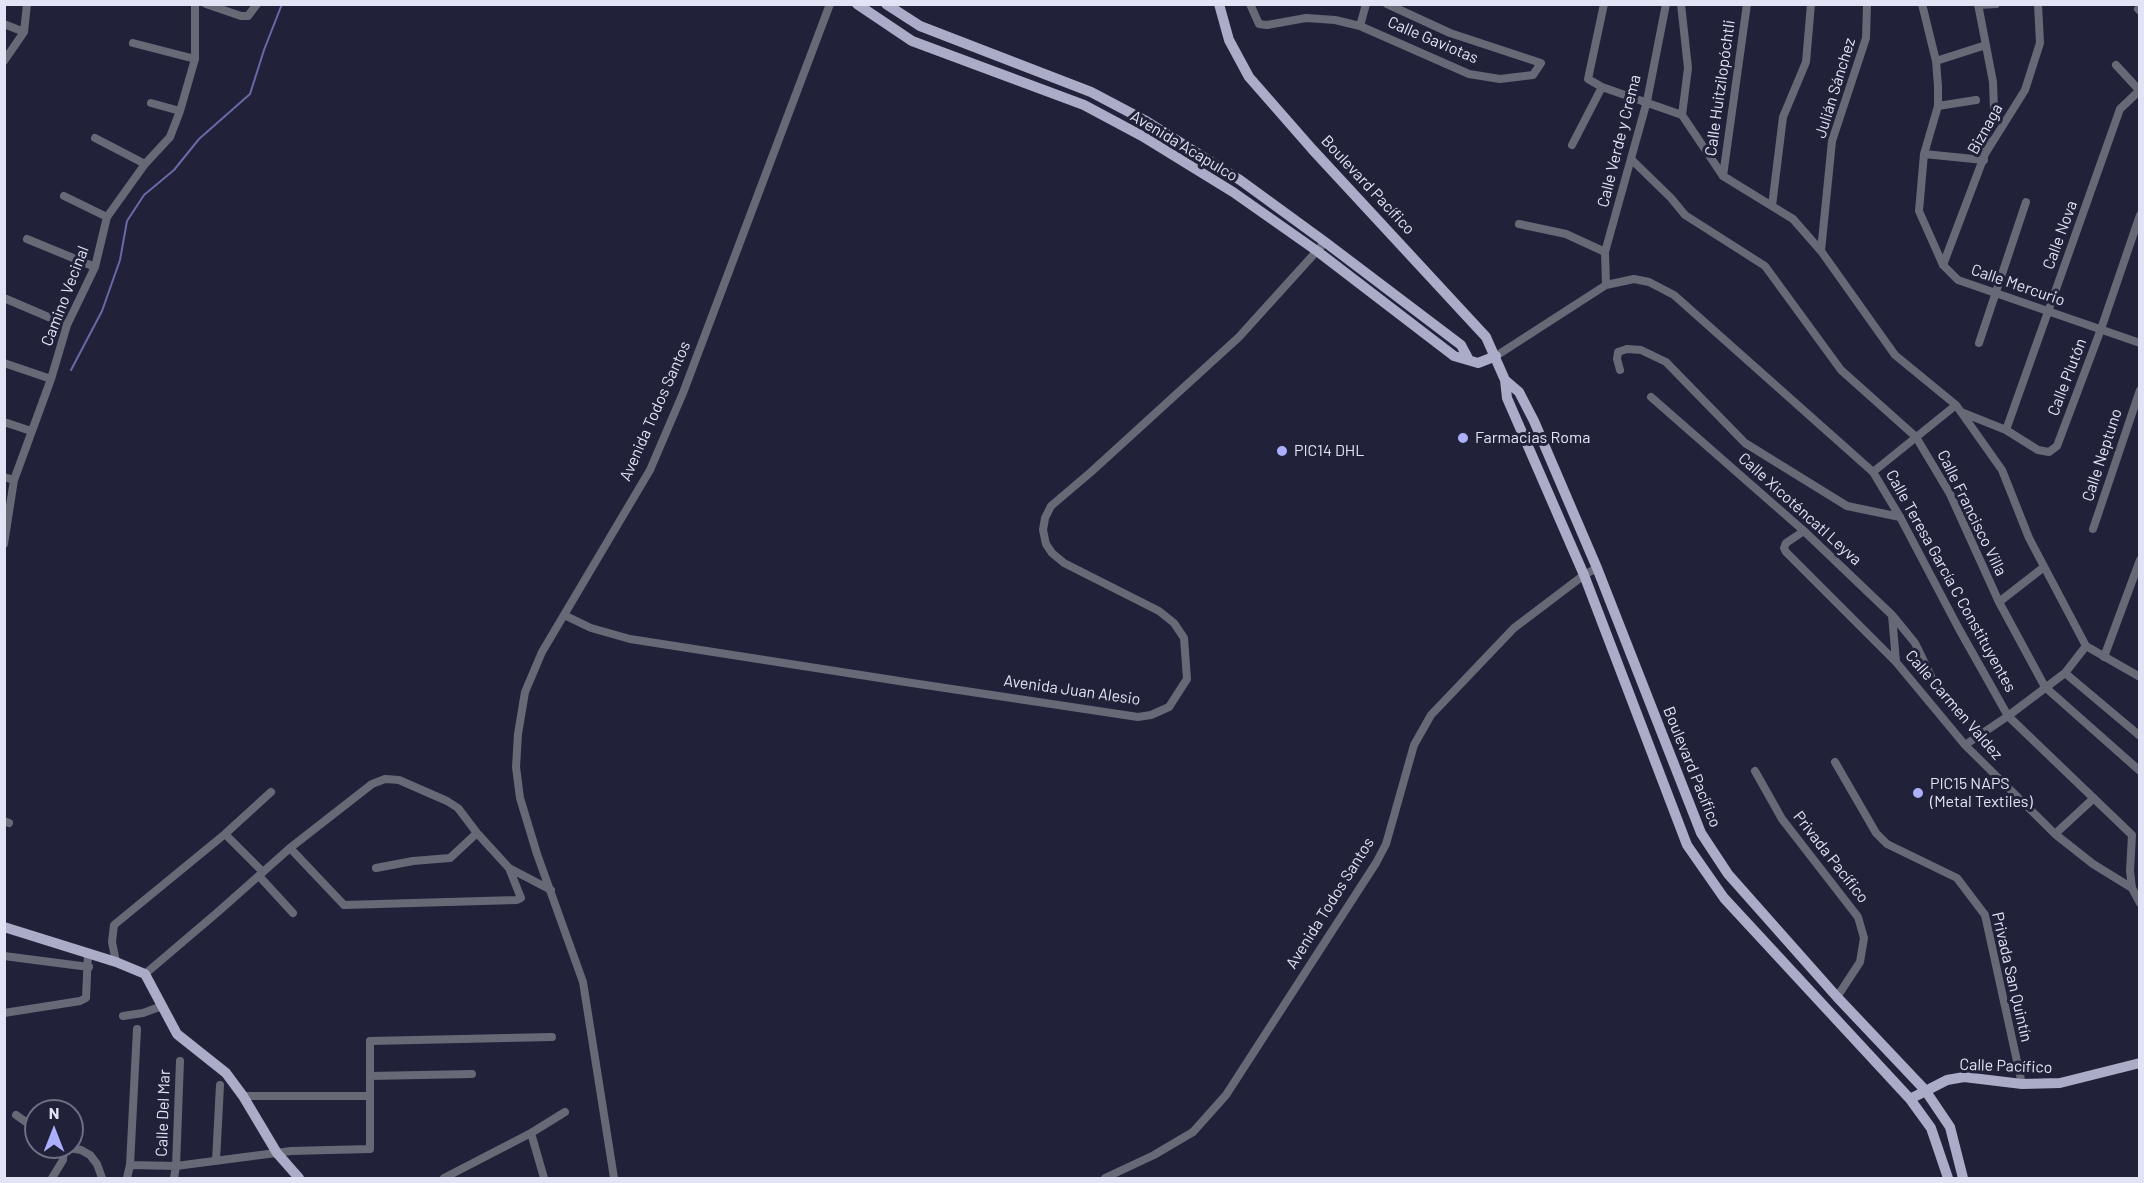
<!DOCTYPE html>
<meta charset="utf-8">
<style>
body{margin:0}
#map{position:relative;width:2144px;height:1183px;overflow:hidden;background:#21223a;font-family:Barlow,sans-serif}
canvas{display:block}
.frame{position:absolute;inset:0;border:6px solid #e2e3f4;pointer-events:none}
.north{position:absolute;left:24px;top:1099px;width:60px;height:60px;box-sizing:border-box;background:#21223a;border:2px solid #6e6f84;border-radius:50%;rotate:0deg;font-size:16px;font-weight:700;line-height:24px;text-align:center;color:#e2e3f4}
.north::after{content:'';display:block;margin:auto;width:21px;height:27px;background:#acaffb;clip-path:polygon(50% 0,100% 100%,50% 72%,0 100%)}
</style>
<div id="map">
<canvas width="2144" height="1183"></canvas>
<div class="frame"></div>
<div class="north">N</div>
</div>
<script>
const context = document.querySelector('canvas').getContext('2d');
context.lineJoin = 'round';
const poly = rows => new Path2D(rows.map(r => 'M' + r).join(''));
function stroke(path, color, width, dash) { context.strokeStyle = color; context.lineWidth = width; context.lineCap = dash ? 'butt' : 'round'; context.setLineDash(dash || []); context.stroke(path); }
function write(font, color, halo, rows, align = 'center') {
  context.font = font + ' Barlow,sans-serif'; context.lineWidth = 6; context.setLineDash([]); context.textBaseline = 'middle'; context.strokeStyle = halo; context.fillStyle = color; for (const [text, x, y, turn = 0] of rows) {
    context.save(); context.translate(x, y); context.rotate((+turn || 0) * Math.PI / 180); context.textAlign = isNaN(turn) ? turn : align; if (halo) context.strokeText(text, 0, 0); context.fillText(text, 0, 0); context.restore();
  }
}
const stream = poly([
 [71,370,102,311,120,260,127,221,144,195,174,170,199,139,250,94,264,50,282,4]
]);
const minor = poly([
 [206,4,241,16,248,16,257,4],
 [1250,4,1259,24,1267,25,1306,18,1335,20,1360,26,1469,74,1500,79,1533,75,1541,63,1450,33,1387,4],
 [1604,4,1588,79,1602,87,1682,115],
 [1681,4,1688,68,1682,115],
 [1922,4,1936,61,1938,86,1938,106,1924,154,1919,211,1943,265,1958,280,2140,343],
 [1978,4,1993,82,1994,110,1984,145,1985,154],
 [1978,5,1996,4],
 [2138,9,2140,11],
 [4,24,24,32],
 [1360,26,1366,4],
 [133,43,195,59],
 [4,61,24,32,27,4],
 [1936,61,1986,45],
 [2116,65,2140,91],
 [151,103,180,111],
 [1938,106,1976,100],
 [1682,115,1723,176,1793,219,1821,251,1895,355,1956,405,2002,470,2029,538,2086,646,2140,677],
 [95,138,145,164],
 [1572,145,1602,87],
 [1924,154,1984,160],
 [1632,160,1671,198,1685,215,1765,266,1841,370,1916,437,1950,494,1999,602,2045,687,2140,771],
 [1723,176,1747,4],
 [64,196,107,217],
 [1772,206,1783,117,1806,62,1811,4],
 [1519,224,1566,234,1605,252],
 [27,239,95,267],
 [1821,251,1832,141,1866,38,1867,4],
 [1943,265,1985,154,2025,90,2040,43,2038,4],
 [1606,285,1605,252,1647,101,1666,4],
 [4,298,67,325],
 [1979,343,2026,202],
 [1496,356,1606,285,1634,279,1649,282,1674,295,1873,472,1900,517,1959,629,2008,716,2132,835,2130,871,2132,888,2140,903],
 [4,363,51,379],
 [1620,370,1617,359,1618,352,1627,349,1641,350,1666,362,1745,443,1847,506,1900,517],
 [1651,397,1804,531,1892,615,1896,662],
 [1961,412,2006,430,2038,450,2049,452,2057,446,2101,329,2140,215],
 [4,422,31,431],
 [2006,430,2120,109,2140,90],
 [1873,472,1956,405],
 [4,477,14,480],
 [2093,529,2140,390],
 [1804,531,1786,543,1784,548,1786,552,1896,662,1965,745,2055,834,2093,864,2132,888],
 [4,544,14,480,51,379,67,325,95,267,107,217,145,164,170,137,180,111,195,59,195,4],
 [1999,602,2044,567],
 [564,615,591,628,630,639,912,683,1138,717,1151,715,1169,707,1187,679,1184,638,1174,623,1159,611,1064,563,1052,553,1046,544,1043,530,1045,518,1051,506,1091,472,1239,337,1325,242],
 [1893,616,1915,643,1931,676],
 [2104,657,2140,560],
 [2065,673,2140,736],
 [1965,745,2008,716,2065,673,2086,646],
 [1835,762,1876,833,1887,844,1957,878,1985,915,2022,1084],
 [1755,771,1782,819,1858,917,1864,938,1860,962,1837,997],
 [4,821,9,823],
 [225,834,271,792],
 [2055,834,2094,798],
 [376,868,413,861,450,858,477,833],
 [509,868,551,890],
 [259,876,293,913],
 [4,956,89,967],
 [116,962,112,942,114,925,225,834,263,872],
 [145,974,219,911,290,848,372,784,385,779,399,780,447,801,458,808,477,833,509,868,521,898,517,900,344,905,290,848],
 [4,1013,80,1001,86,998,88,953],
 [123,1016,143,1013,162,1006],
 [370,1076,472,1074],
 [243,1096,370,1096],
 [16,1115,36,1129],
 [531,1133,544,1178],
 [64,1147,81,1150,90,1155,97,1164,102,1178],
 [216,1161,220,1085],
 [130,1165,176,1166,291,1151,370,1149,370,1041,552,1037],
 [52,1178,63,1160,64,1147],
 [127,1178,130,1165,137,1029],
 [174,1178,176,1166,180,1061],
 [444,1178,531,1133,565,1112],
 [614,1178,583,982,537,854,520,798,516,767,518,734,525,692,542,652,650,470,683,393,830,4],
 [1105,1178,1154,1155,1193,1132,1226,1095,1376,863,1386,844,1414,745,1431,715,1514,628,1584,575,1597,568]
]);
const major = poly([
 [857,4,912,41,1084,105,1142,136,1233,192,1317,251,1454,356,1478,363,1496,356],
 [886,4,920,26,1091,92,1146,121,1240,180,1325,242,1461,345,1469,360],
 [1219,4,1229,40,1249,77,1312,149,1486,337,1505,380,1507,398,1584,575,1687,845,1724,898,1910,1099,1931,1128,1948,1178],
 [1505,380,1519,392,1534,421,1597,568,1701,833,1728,874,1837,997,1925,1090,1950,1127,1963,1178],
 [4,927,116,962,145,974,177,1034,226,1073,243,1096,277,1153,299,1178],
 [1910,1099,1947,1080,1964,1077,2022,1084,2060,1083,2140,1063]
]);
const markers = [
 [1463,438,6,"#acaffb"],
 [1282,451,6,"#acaffb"],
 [1918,793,6,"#acaffb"]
];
const streetNames = [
 ["Calle Gaviotas",1433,40,23],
 ["Calle Huitzilopóchtli",1720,88,-82],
 ["Julián Sánchez",1835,88,-73],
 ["Biznaga",1985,129,-61],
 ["Calle Verde y Crema",1619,141,-76],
 ["Avenida Acapulco",1184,146,31],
 ["Boulevard Pacífico",1368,185,47],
 ["Calle Nova",2060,235,-70],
 ["Calle Mercurio",2018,285,19],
 ["Camino Vecinal",65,296,-69],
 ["Calle Plutón",2067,377,-69],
 ["Avenida Todos Santos",655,411,-66],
 ["Calle Neptuno",2102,455,-72],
 ["Calle Xicoténcatl Leyva",1800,509,42],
 ["Calle Francisco Villa",1972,513,64],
 ["Calle Teresa García C Constituyentes",1951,581,61],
 ["Avenida Juan Alesio",1072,690,8],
 ["Calle Carmen Valdez",1954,705,49],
 ["Boulevard Pacífico",1692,767,68],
 ["Privada Pacífico",1831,857,52],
 ["Avenida Todos Santos",1330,903,-58],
 ["Privada San Quintín",2012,977,77],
 ["Calle Pacífico",2006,1066,2],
 ["Calle Del Mar",163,1113,-88]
];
const poiNames = [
 ["Farmacias Roma",1475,438],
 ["PIC14 DHL",1294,451],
 ["PIC15 NAPS",1930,784],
 ["(Metal Textiles)",1930,802]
];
stroke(stream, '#686aa6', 2);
stroke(minor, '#686976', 8);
stroke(major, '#abadc8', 10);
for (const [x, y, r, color] of markers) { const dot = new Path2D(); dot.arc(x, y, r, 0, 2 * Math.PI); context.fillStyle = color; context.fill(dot); stroke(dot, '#21223a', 2); }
write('16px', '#e2e3f4', '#21223a', streetNames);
write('16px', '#e2e3f4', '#21223a', poiNames, 'left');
</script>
